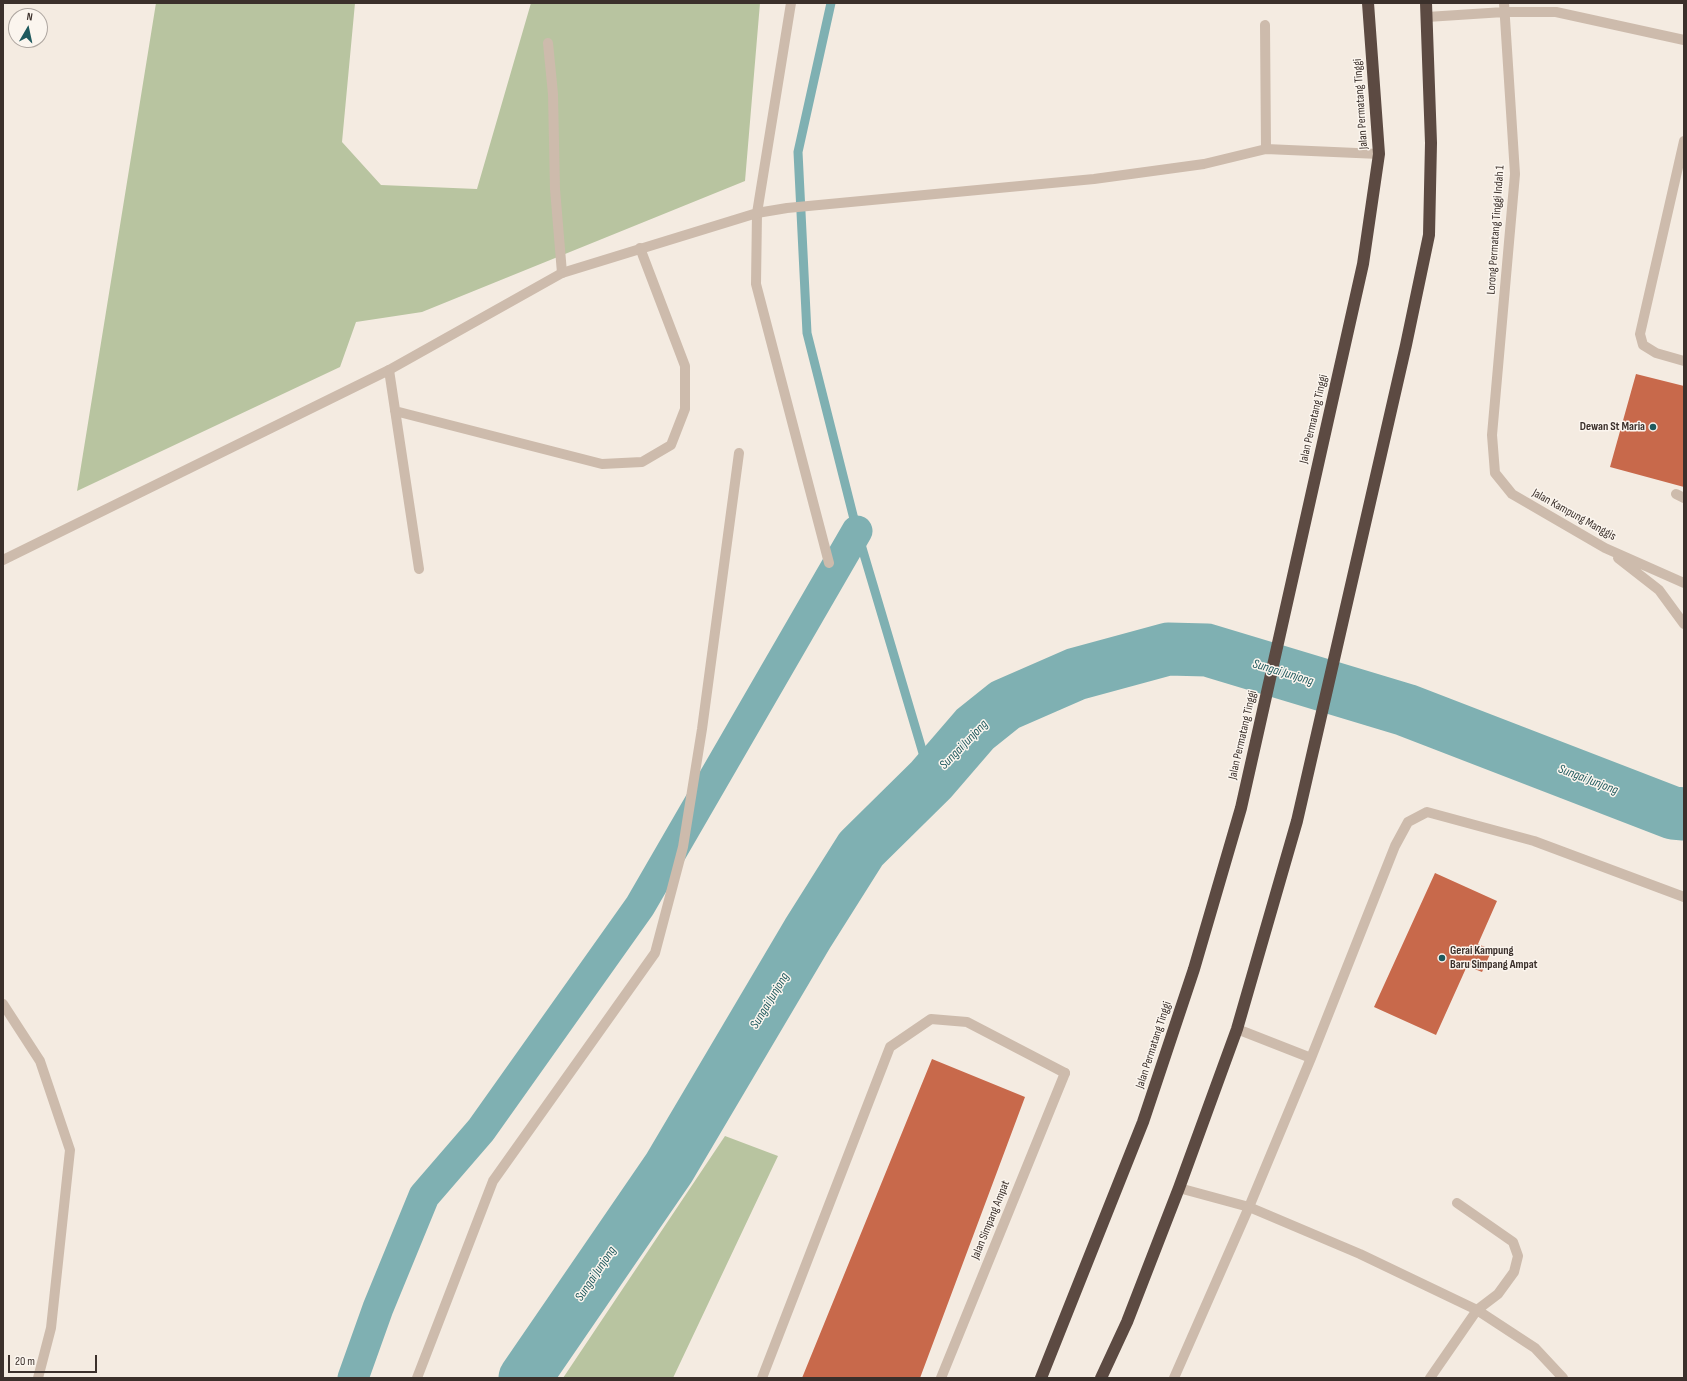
<!DOCTYPE html>
<style>
body{margin:0}
#map{position:relative;width:1687px;height:1381px;overflow:hidden;background:#f4ebe1;font-family:"Sofia Sans Condensed",sans-serif}
canvas{display:block}
.frame{position:absolute;inset:0;border:4px solid #3b302b;pointer-events:none}
.north{position:absolute;left:8px;top:8px;width:40px;height:40px;box-sizing:border-box;background:#fbf5ee;border:1px solid #aea6a0;border-radius:50%;rotate:9deg;font-size:11px;font-weight:700;line-height:16px;text-align:center;color:#3b302b}
.north::after{content:'';display:block;margin:auto;width:14px;height:18px;background:#1f5a5e;clip-path:polygon(50% 0,100% 100%,50% 72%,0 100%)}
.scale{position:absolute;left:8px;top:1355px;width:89px;height:18px;box-sizing:border-box;border:2px solid #3b302b;border-top:0;padding-left:5px;font-size:12px;line-height:14px;white-space:nowrap;color:#3b302b;-webkit-text-stroke:3px #fbf5ee;paint-order:stroke}
</style>
<div id="map">
<canvas width="1687" height="1381"></canvas>
<div class="frame"></div>
<div class="north">N</div>
<div class="scale">20 m</div>
</div>
<script>
const context = document.querySelector('canvas').getContext('2d');
context.lineJoin = 'round';
function fillPath(path, color) { context.fillStyle = color; context.fill(path, 'evenodd'); }
const poly = rows => new Path2D(rows.map(r => 'M' + r).join(''));
function stroke(path, color, width, dash) { context.strokeStyle = color; context.lineWidth = width; context.lineCap = dash ? 'butt' : 'round'; context.setLineDash(dash || []); context.stroke(path); }
function write(font, color, halo, rows, align = 'center') {
  context.font = font + ' "Sofia Sans Condensed",sans-serif'; context.lineWidth = 3; context.setLineDash([]); context.textBaseline = 'middle'; context.strokeStyle = halo; context.fillStyle = color; for (const [text, x, y, turn = 0] of rows) {
    context.save(); context.translate(x, y); context.rotate((+turn || 0) * Math.PI / 180); context.textAlign = isNaN(turn) ? turn : align; if (halo) context.strokeText(text, 0, 0); context.fillText(text, 0, 0); context.restore();
  }
}
const green = poly([
 [156,3,355,3,342,142,381,185,477,189,531,3,760,3,745,181,422,312,356,322,340,367,77,491],
 [725,1136,778,1156,673,1378,563,1378]
]);
const stream = poly([
 [831,3,798,152,807,333,857,531,931,780]
]);
const canal = poly([
 [353,1378,378,1308,424,1196,481,1130,640,906,857,531]
]);
const river = poly([
 [525,1378,669,1168,808,933,861,849,931,780,975,729,1005,705,1076,674,1168,649,1207,650,1406,710,1673,813,1684,814]
]);
const building = poly([
 [1636,374,1684,386,1684,487,1610,467],
 [1435,873,1497,901,1478,944,1492,950,1482,972,1467,966,1436,1035,1374,1007],
 [932,1059,1025,1097,920,1378,802,1378]
]);
const lane = poly([
 [1504,12,1556,12,1684,40],
 [1265,25,1266,149],
 [548,43,553,94,555,189,562,273],
 [1684,141,1640,334,1643,345,1656,353,1684,361],
 [757,213,756,284,829,563],
 [389,370,419,569],
 [395,411,602,464,642,462,671,445,685,409,685,366,640,248],
 [1676,494,1684,498],
 [3,1004,40,1061,70,1150,51,1328,38,1378],
 [1249,1207,1360,1254,1477,1310,1498,1294,1514,1272,1518,1256,1513,1242,1457,1203],
 [762,1378,890,1047,931,1019,967,1022,1065,1073],
 [1430,1378,1477,1310,1535,1348,1563,1378]
]);
const street = poly([
 [1504,3,1515,174,1492,435,1495,473,1512,494,1605,548,1684,583],
 [1427,17,1504,12],
 [757,213,791,3],
 [1618,558,1659,590,1684,624],
 [3,560,389,370,562,273,757,213,787,208,1094,179,1204,164,1266,149,1379,154],
 [1237,1029,1311,1058],
 [1179,1188,1249,1207],
 [417,1378,493,1181,655,953,683,847,702,729,739,453],
 [941,1378,1065,1073],
 [1174,1378,1249,1207,1311,1058,1395,846,1408,822,1427,812,1534,841,1684,897]
]);
const highway = poly([
 [1041,1378,1143,1122,1194,969,1241,808,1363,264,1379,154,1368,3],
 [1101,1378,1127,1322,1179,1188,1237,1029,1297,821,1406,345,1429,235,1431,143,1426,3]
]);
const markers = [
 [1653,427,4,"#1f5a5e"],
 [1442,958,4,"#1f5a5e"]
];
const streetNames = [
 ["Jalan Permatang Tinggi",1361,104,-94],
 ["Lorong Permatang Tinggi Indah 1",1496,230,-86],
 ["Jalan Permatang Tinggi",1314,419,-77],
 ["Jalan Kampung Manggis",1574,515,29],
 ["Jalan Permatang Tinggi",1243,735,-77],
 ["Jalan Permatang Tinggi",1154,1045,-72],
 ["Jalan Simpang Ampat",991,1220,-68]
];
const poiNames = [
 ["Dewan St Maria",1645,427],
 ["Gerai Kampung",1450,951,"left"],
 ["Baru Simpang Ampat",1450,965,"left"]
];
const waterNames = [
 ["Sungai Junjong",1283,673,17],
 ["Sungai Junjong",964,745,-46],
 ["Sungai Junjong",1588,780,21],
 ["Sungai Junjong",770,1001,-59],
 ["Sungai Junjong",596,1274,-56]
];
fillPath(green, '#b8c4a0');
stroke(stream, '#7fb0b2', 9);
stroke(canal, '#7fb0b2', 31);
stroke(river, '#7fb0b2', 53);
fillPath(building, '#c8694b');
stroke(lane, '#cdbbac', 10);
stroke(street, '#cdbbac', 10);
stroke(highway, '#5c4a42', 12);
for (const [x, y, r, color] of markers) { const dot = new Path2D(); dot.arc(x, y, r, 0, 2 * Math.PI); context.fillStyle = color; context.fill(dot); stroke(dot, '#fbf5ee', 1.5); }
write('12px', '#3b302b', '#fbf5ee', streetNames);
write('bold 12px', '#3b302b', '#fbf5ee', poiNames, 'right');
write('italic 13px', '#1f5a5e', '#fbf5ee', waterNames);
</script>
